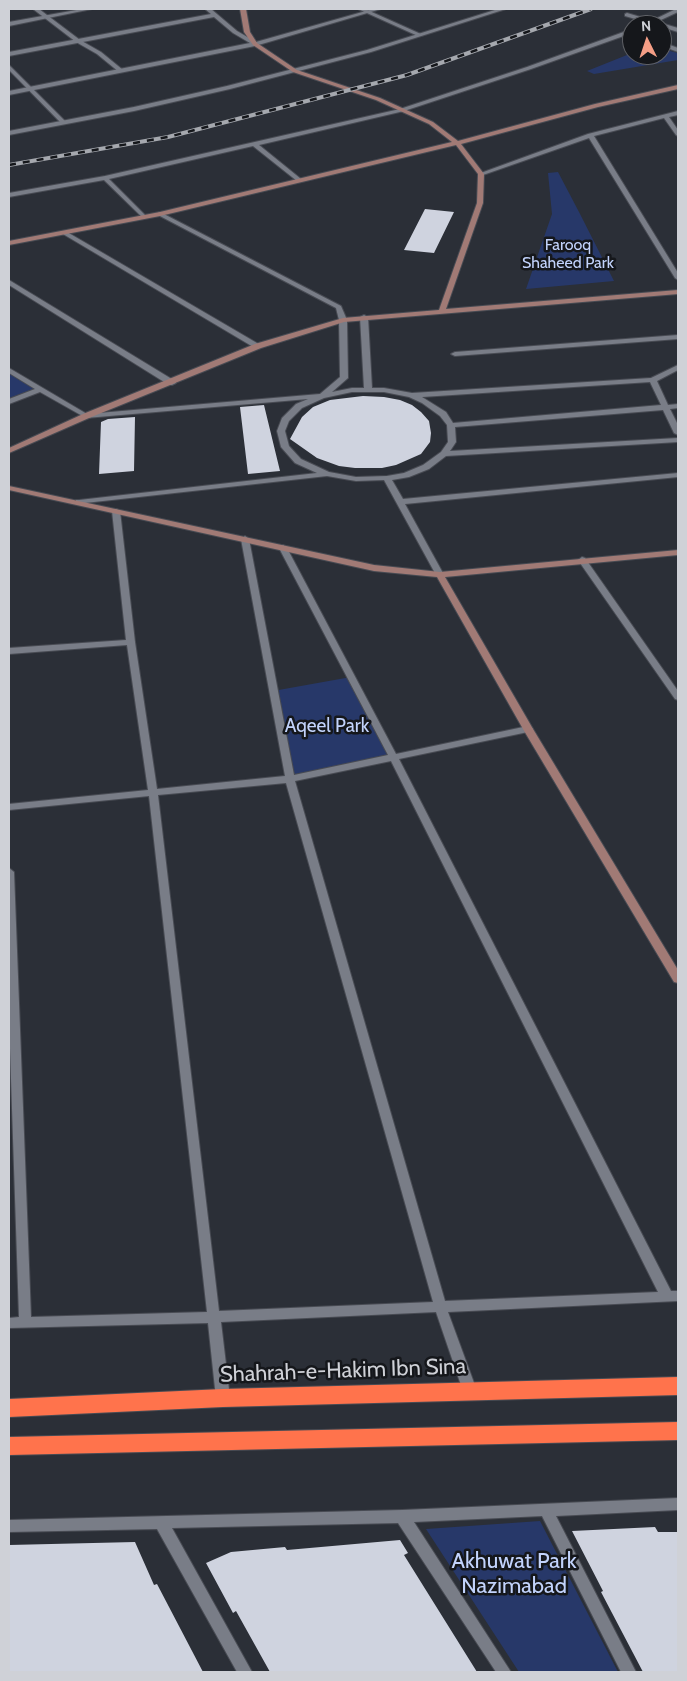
<!DOCTYPE html>
<style>
body{margin:0}
#map{position:relative;width:687px;height:1681px;overflow:hidden;background:#2b2f37;font-family:Cabin,sans-serif}
canvas{display:block}
.frame{position:absolute;inset:0;border:10px solid #cfd1d7;pointer-events:none}
.north{position:absolute;left:622px;top:15px;width:50px;height:50px;box-sizing:border-box;background:#15171b;border:1px solid #5f6166;border-radius:50%;rotate:356deg;font-size:14px;font-weight:700;line-height:20px;text-align:center;color:#cfd1d7}
.north::after{content:'';display:block;margin:auto;width:18px;height:22px;background:#f49e86;clip-path:polygon(50% 0,100% 100%,50% 72%,0 100%)}
</style>
<div id="map">
<canvas width="687" height="1681"></canvas>
<div class="frame"></div>
<div class="north">N</div>
</div>
<script>
const context = document.querySelector('canvas').getContext('2d');
context.lineJoin = 'round';
function fillPath(path, color) { context.fillStyle = color; context.fill(path, 'evenodd'); }
const poly = rows => new Path2D(rows.map(r => 'M' + r).join(''));
function stroke(path, color, width, dash) { context.strokeStyle = color; context.lineWidth = width; context.lineCap = dash ? 'butt' : 'round'; context.setLineDash(dash || []); context.stroke(path); }
function write(font, color, halo, rows, align = 'center') {
  context.font = font + ' Cabin,sans-serif'; context.lineWidth = 5; context.setLineDash([]); context.textBaseline = 'middle'; context.strokeStyle = halo; context.fillStyle = color; for (const [text, x, y, turn = 0] of rows) {
    context.save(); context.translate(x, y); context.rotate((+turn || 0) * Math.PI / 180); context.textAlign = isNaN(turn) ? turn : align; if (halo) context.strokeText(text, 0, 0); context.fillText(text, 0, 0); context.restore();
  }
}
const green = poly([
 [662,49,678,53,678,60,594,74,587,71,632,53,632,55,662,55],
 [558,172,579,212,614,281,526,289,552,214,548,173],
 [9,370,41,389,9,402],
 [351,677,393,756,290,779,273,691],
 [540,1521,618,1672,519,1672,426,1529]
]);
const building = poly([
 [425,209,454,212,434,253,404,250],
 [363,396,384,397,400,400,412,405,421,412,429,421,431,433,430,442,421,454,396,465,382,468,355,468,339,466,317,458,290,439,302,417,313,407,330,400],
 [264,405,280,471,248,474,240,407],
 [135,417,134,471,99,474,101,422,108,419],
 [655,1527,658,1532,678,1532,678,1672,643,1672,601,1592,603,1591,572,1531],
 [400,1540,408,1553,404,1555,477,1672,270,1672,236,1611,233,1613,206,1563,231,1552,285,1547,287,1550],
 [135,1542,154,1585,157,1584,203,1672,9,1672,9,1545]
]);
const lane = poly([
 [33,9,39,9,80,40,101,52,123,70,123,72,119,72,97,54,76,42,33,9],
 [358,9,365,9,423,35,418,36,358,9],
 [676,9,678,9,678,12,650,25,643,25,676,9],
 [632,29,632,33,531,69,404,111,259,145,301,179,301,181,297,181,253,146,109,179,147,217,144,219,104,180,9,197,9,193,105,176,400,109,527,67,632,29],
 [662,42,678,48,678,52,662,46,662,42],
 [9,65,66,122,66,124,62,124,9,70,9,65]
]);
const street = poly([
 [82,9,92,9,9,26,9,22,82,9],
 [205,9,211,9,237,31,256,42,373,9,381,9,255,46,9,95,9,91,250,43,233,33,214,17,9,56,9,52,211,14,205,9],
 [498,9,506,9,371,52,230,89,134,111,9,135,9,131,134,107,227,86,367,50,498,9],
 [627,13,678,28,678,32,662,27,662,25,656,25,625,16,625,14,627,13],
 [678,111,678,115,669,117,678,130,678,136,676,135,664,118,594,136,678,273,678,280,675,278,589,138,483,175,478,174,588,134,678,111],
 [160,212,341,306,347,320,348,378,332,392,352,388,364,388,360,317,364,315,368,317,372,388,384,388,412,393,651,378,678,365,678,370,657,381,668,405,678,404,678,408,670,409,678,425,678,435,674,433,663,410,455,427,456,442,450,451,678,438,678,442,446,456,429,469,409,477,392,480,403,499,678,473,678,477,405,504,444,575,440,578,436,575,384,480,356,481,327,476,76,504,76,500,79,500,317,473,295,463,281,447,277,431,282,418,296,404,308,399,86,418,40,392,9,404,9,399,35,389,9,373,9,368,87,414,320,394,340,377,339,320,336,308,158,215,158,213,160,212],
 [650,382,661,405,453,423,446,412,422,397,650,382],
 [352,392,384,392,409,397,422,403,440,416,447,425,448,442,441,452,423,465,404,473,387,476,356,477,329,472,301,459,289,446,285,431,289,421,302,408,324,398,352,392],
 [63,232,67,232,262,346,255,348,63,234,63,232],
 [9,280,175,381,176,383,172,385,169,385,9,285,9,280],
 [678,335,678,339,455,356,451,354,455,352,678,335],
 [113,509,116,509,120,511,135,642,157,789,285,776,241,539,245,536,249,539,294,775,388,755,279,548,283,545,287,548,396,754,528,726,531,727,533,729,528,732,399,759,671,1291,678,1291,678,1301,448,1312,477,1391,475,1395,470,1397,465,1395,463,1391,436,1312,221,1322,230,1398,228,1402,223,1404,218,1402,216,1398,208,1323,9,1328,9,1318,19,1317,9,1019,9,868,14,872,31,1317,207,1312,149,796,9,810,9,804,148,790,127,645,9,654,9,648,126,640,112,511,113,509],
 [391,761,658,1292,445,1301,295,781,391,761],
 [286,783,433,1302,219,1311,158,795,286,783],
 [582,557,585,558,678,691,678,700,675,699,578,560,582,557],
 [678,1498,678,1510,556,1516,636,1672,621,1672,542,1516,414,1522,511,1672,496,1672,398,1523,172,1528,252,1672,237,1672,157,1529,9,1532,9,1520,402,1510,678,1498]
]);
const secondary = poly([
 [240,9,246,9,250,32,257,43,297,70,380,98,433,122,458,141,595,104,678,85,678,89,598,107,461,144,484,174,483,203,446,309,678,290,678,294,344,322,261,348,89,418,9,453,9,448,83,414,255,344,343,318,439,310,477,203,478,174,456,145,160,216,9,245,9,241,160,212,452,142,429,124,376,100,293,72,253,45,244,32,240,9],
 [9,486,374,565,440,572,678,550,678,555,445,577,533,729,678,970,678,983,674,982,523,729,437,577,374,571,9,490,9,486]
]);
const highway = poly([
 [678,1377,678,1395,223,1407,9,1417,9,1399,223,1389,678,1377],
 [678,1422,678,1440,9,1455,9,1437,678,1422]
]);
const rail = poly([
 [9,165,168,137,407,75,591,9]
]);
const farParknames = [
 ["Farooq",568,245],
 ["Shaheed Park",568,263]
];
const parkNames = [
 ["Aqeel Park",327,726]
];
const nearStreetnames = [
 ["Shahrah-e-Hakim Ibn Sina",343,1371,-2]
];
const nearParknames = [
 ["Akhuwat Park",514,1562],
 ["Nazimabad",514,1587]
];
fillPath(green, '#273869');
fillPath(building, '#cfd3df');
stroke(lane, '#484b53', 2);
stroke(street, '#484b53', 2);
stroke(secondary, '#484b53', 2);
stroke(highway, '#484b53', 2);
fillPath(lane, '#797d87');
fillPath(street, '#797d87');
fillPath(secondary, '#a17a75');
fillPath(highway, '#ff734c');
stroke(rail, '#a5a8ae', 4);
stroke(rail, '#15171b', 2.5, [7]);
write('16px', '#c2d3fc', '#15171b', farParknames);
write('19px', '#c2d3fc', '#15171b', parkNames);
write('22px', '#cfd1d7', '#15171b', nearStreetnames);
write('22px', '#c2d3fc', '#15171b', nearParknames);
</script>
